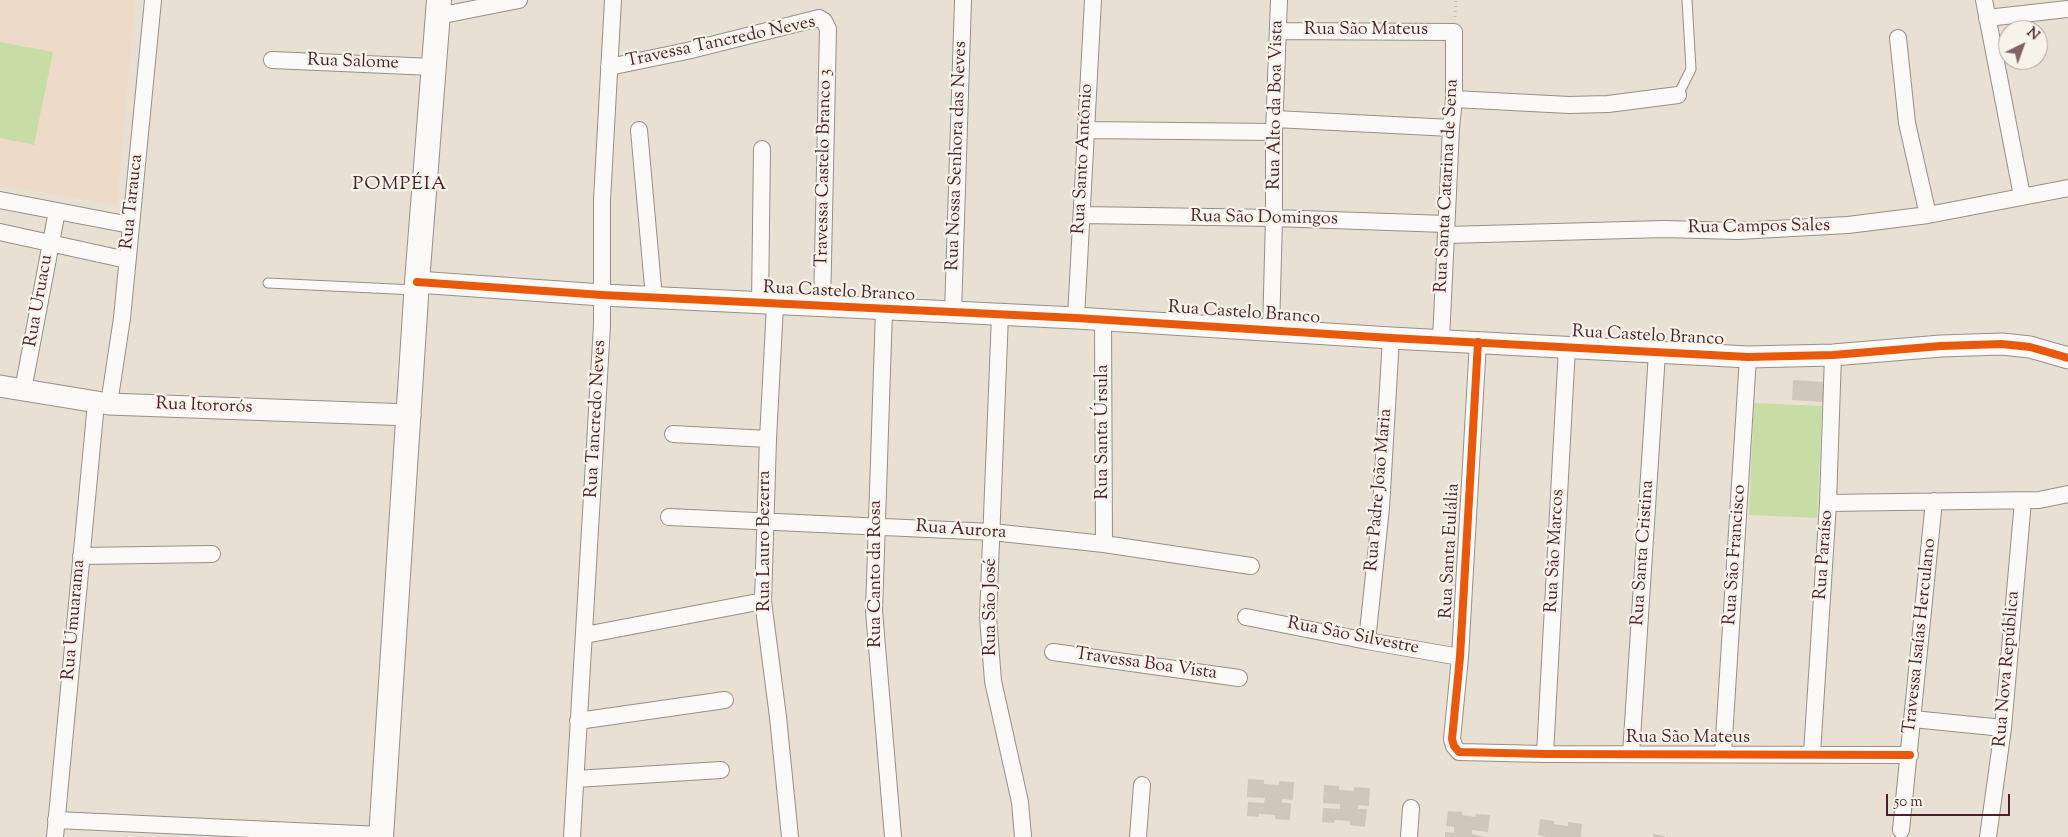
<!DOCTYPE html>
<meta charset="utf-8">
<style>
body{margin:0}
#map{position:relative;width:2068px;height:837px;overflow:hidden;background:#e8e1d3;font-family:"Sorts Mill Goudy",serif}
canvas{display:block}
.north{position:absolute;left:1998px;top:20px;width:50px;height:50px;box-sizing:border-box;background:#f7f3e8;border:1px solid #b29e9c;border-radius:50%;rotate:42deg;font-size:14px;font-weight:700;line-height:20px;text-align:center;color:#4a1f2b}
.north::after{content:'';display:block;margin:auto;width:18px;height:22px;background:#816366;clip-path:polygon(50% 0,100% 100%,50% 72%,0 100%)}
.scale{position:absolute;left:1886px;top:794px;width:124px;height:22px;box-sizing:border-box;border:2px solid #4a1f2b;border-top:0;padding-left:6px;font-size:15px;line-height:18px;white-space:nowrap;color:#4a1f2b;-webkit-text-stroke:4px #f7f3e8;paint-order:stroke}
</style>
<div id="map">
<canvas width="2068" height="837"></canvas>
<div class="north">N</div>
<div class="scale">50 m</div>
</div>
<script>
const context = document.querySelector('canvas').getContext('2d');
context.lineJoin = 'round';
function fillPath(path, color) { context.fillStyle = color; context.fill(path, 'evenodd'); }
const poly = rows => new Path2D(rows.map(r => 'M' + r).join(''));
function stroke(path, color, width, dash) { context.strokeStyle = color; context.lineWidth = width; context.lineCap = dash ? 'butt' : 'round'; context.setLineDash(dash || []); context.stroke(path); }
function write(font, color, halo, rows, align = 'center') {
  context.font = font + ' "Sorts Mill Goudy",serif'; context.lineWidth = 4.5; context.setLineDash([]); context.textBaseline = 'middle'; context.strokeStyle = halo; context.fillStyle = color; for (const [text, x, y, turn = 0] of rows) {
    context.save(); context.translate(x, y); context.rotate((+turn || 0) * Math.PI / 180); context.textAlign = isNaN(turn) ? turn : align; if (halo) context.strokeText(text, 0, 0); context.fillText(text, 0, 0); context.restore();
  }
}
const built = poly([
 [0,0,135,0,117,205,0,185]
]);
const green = poly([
 [0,42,53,52,34,145,0,138],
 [1754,403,1822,406,1817,518,1749,515]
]);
const building = poly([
 [1793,380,1824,382,1823,402,1792,400],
 [1248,779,1264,780,1264,784,1279,785,1279,781,1294,782,1293,800,1282,799,1282,803,1291,803,1290,820,1275,819,1275,815,1259,814,1259,817,1247,816,1248,802,1264,803,1265,798,1247,797],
 [1324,785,1339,786,1339,790,1354,791,1354,787,1370,788,1369,806,1358,805,1358,809,1367,809,1365,827,1350,825,1350,821,1335,820,1334,823,1322,822,1323,808,1340,809,1340,804,1323,803],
 [1448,811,1462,812,1462,815,1475,817,1476,814,1490,815,1488,832,1472,830,1472,834,1485,837,1445,837,1445,832,1454,833,1454,827,1446,826],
 [1540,819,1554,821,1554,824,1568,826,1568,822,1582,824,1581,837,1546,837,1538,835],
 [1653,834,1665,836,1665,837,1653,837]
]);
const path = poly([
 [1455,17,1456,0]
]);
const service = poly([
 [1678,95,1691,69,1687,0],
 [268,283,415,290]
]);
const minor = poly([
 [1984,0,2022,196],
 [438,16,519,0],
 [1987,18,2068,9],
 [1278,31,1454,32,1454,99,1451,128,1441,340],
 [1898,38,1907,123,1928,215],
 [272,60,433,67],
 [609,67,687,51,819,18,824,21,828,29,822,307],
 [1454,99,1569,105,1608,104,1678,95],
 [1275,119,1451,128],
 [639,130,654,298],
 [1086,130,1274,132],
 [0,200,130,225],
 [1082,215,1274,218,1446,224],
 [0,232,127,260],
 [1447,235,1664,229,1738,231,1848,225,1928,215,2068,188],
 [760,304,762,149],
 [775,305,768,439,763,601,778,717,790,837],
 [884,310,874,611,893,837],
 [953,313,963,0],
 [1000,315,988,617,993,681,1020,802,1023,837],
 [1076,318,1093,0],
 [1103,319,1104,544],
 [1271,331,1274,218,1274,132,1279,0],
 [1478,342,1460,657,1452,739,1454,746,1459,752,1545,754,1910,755],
 [23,390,57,211],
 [109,404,122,318,153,0],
 [673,434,768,439],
 [1828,503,2039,500,2068,494],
 [669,517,992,532,1104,544,1251,566],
 [81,556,212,554],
 [1246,617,1367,641,1460,657],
 [585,635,763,601],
 [1367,641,1381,508,1391,338],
 [1053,652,1239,678],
 [1913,719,2003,728],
 [578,721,725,700],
 [1545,754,1567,347],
 [1631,754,1657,353],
 [1723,754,1748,357],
 [1812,754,1828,503,1833,355],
 [576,779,721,770],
 [56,820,381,835],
 [1901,830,1934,501],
 [55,837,96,403],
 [572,837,602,325,602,200,613,0],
 [1138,837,1142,785],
 [1409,837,1411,808],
 [1988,837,2003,728,2023,501]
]);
const tertiary = poly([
 [417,282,602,295,1076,318,1391,338,1748,357,1833,355,1941,346,2002,344,2030,347,2068,358],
 [0,386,109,404,410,415]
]);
const secondary = poly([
 [381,837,417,282,439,0]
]);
const cycleway = poly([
 [417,282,602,295,1076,318,1391,338,1748,357,1833,355,1941,346,2002,344,2030,347,2068,358],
 [1478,342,1460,657,1452,739,1454,746,1459,752,1545,754,1910,755]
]);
const streetNames = [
 ["Rua São Mateus",1366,31],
 ["Travessa Tancredo Neves",721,43,-12],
 ["Rua Salome",353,63,2],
 ["Rua Alto da Boa Vista",1277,105,-89],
 ["Rua Nossa Senhora das Neves",958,156,-88],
 ["Rua Santo Antônio",1084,159,-87],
 ["Travessa Castelo Branco 3",825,168,-89],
 ["Rua Santa Catarina de Sena",1448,186,-87],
 ["Rua Tarauca",133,202,-84],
 ["Rua São Domingos",1264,219,1],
 ["Rua Campos Sales",1759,228,-1],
 ["Rua Castelo Branco",839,293,3],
 ["Rua Uruacu",40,301,-80],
 ["Rua Castelo Branco",1244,314,4],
 ["Rua Castelo Branco",1648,337,3],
 ["Rua Itororós",204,407,2],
 ["Rua Tancredo Neves",597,419,-87],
 ["Rua Santa Úrsula",1104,432,-90],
 ["Rua Padre João Maria",1380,490,-85],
 ["Rua Aurora",961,531,4],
 ["Rua Lauro Bezerra",766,541,-90],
 ["Rua Santa Eulália",1451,551,-87],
 ["Rua São Marcos",1556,551,-87],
 ["Rua Santa Cristina",1644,553,-86],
 ["Rua São Francisco",1736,555,-86],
 ["Rua Paraíso",1825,555,-86],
 ["Rua Canto da Rosa",877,574,-90],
 ["Rua São José",992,607,-90],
 ["Rua Umuarama",75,620,-85],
 ["Travessa Isaías Herculano",1921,636,-84],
 ["Rua São Silvestre",1353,637,11],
 ["Travessa Boa Vista",1146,665,8],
 ["Rua Nova República",2008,669,-85],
 ["Rua São Mateus",1688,739]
];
const neighbourhoodNames = [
 ["POMPÉIA",400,186]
];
fillPath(built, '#eedac8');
fillPath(green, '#c8dca6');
fillPath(building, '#d0c6ba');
stroke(service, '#988d88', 11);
stroke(minor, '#988d88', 18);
stroke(tertiary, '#988d88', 23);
stroke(secondary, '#988d88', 26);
stroke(path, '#c3bcbb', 3, [1, 4]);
stroke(service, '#fcfaf8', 9);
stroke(minor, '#fcfaf8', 16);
stroke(tertiary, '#fcfaf8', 21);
stroke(secondary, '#fcfaf8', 24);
stroke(cycleway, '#e8590c', 8);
write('18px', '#4a1f2b', '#f7f3e8', streetNames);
context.letterSpacing = '1px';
write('19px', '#4a1f2b', '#f7f3e8', neighbourhoodNames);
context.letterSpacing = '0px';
</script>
